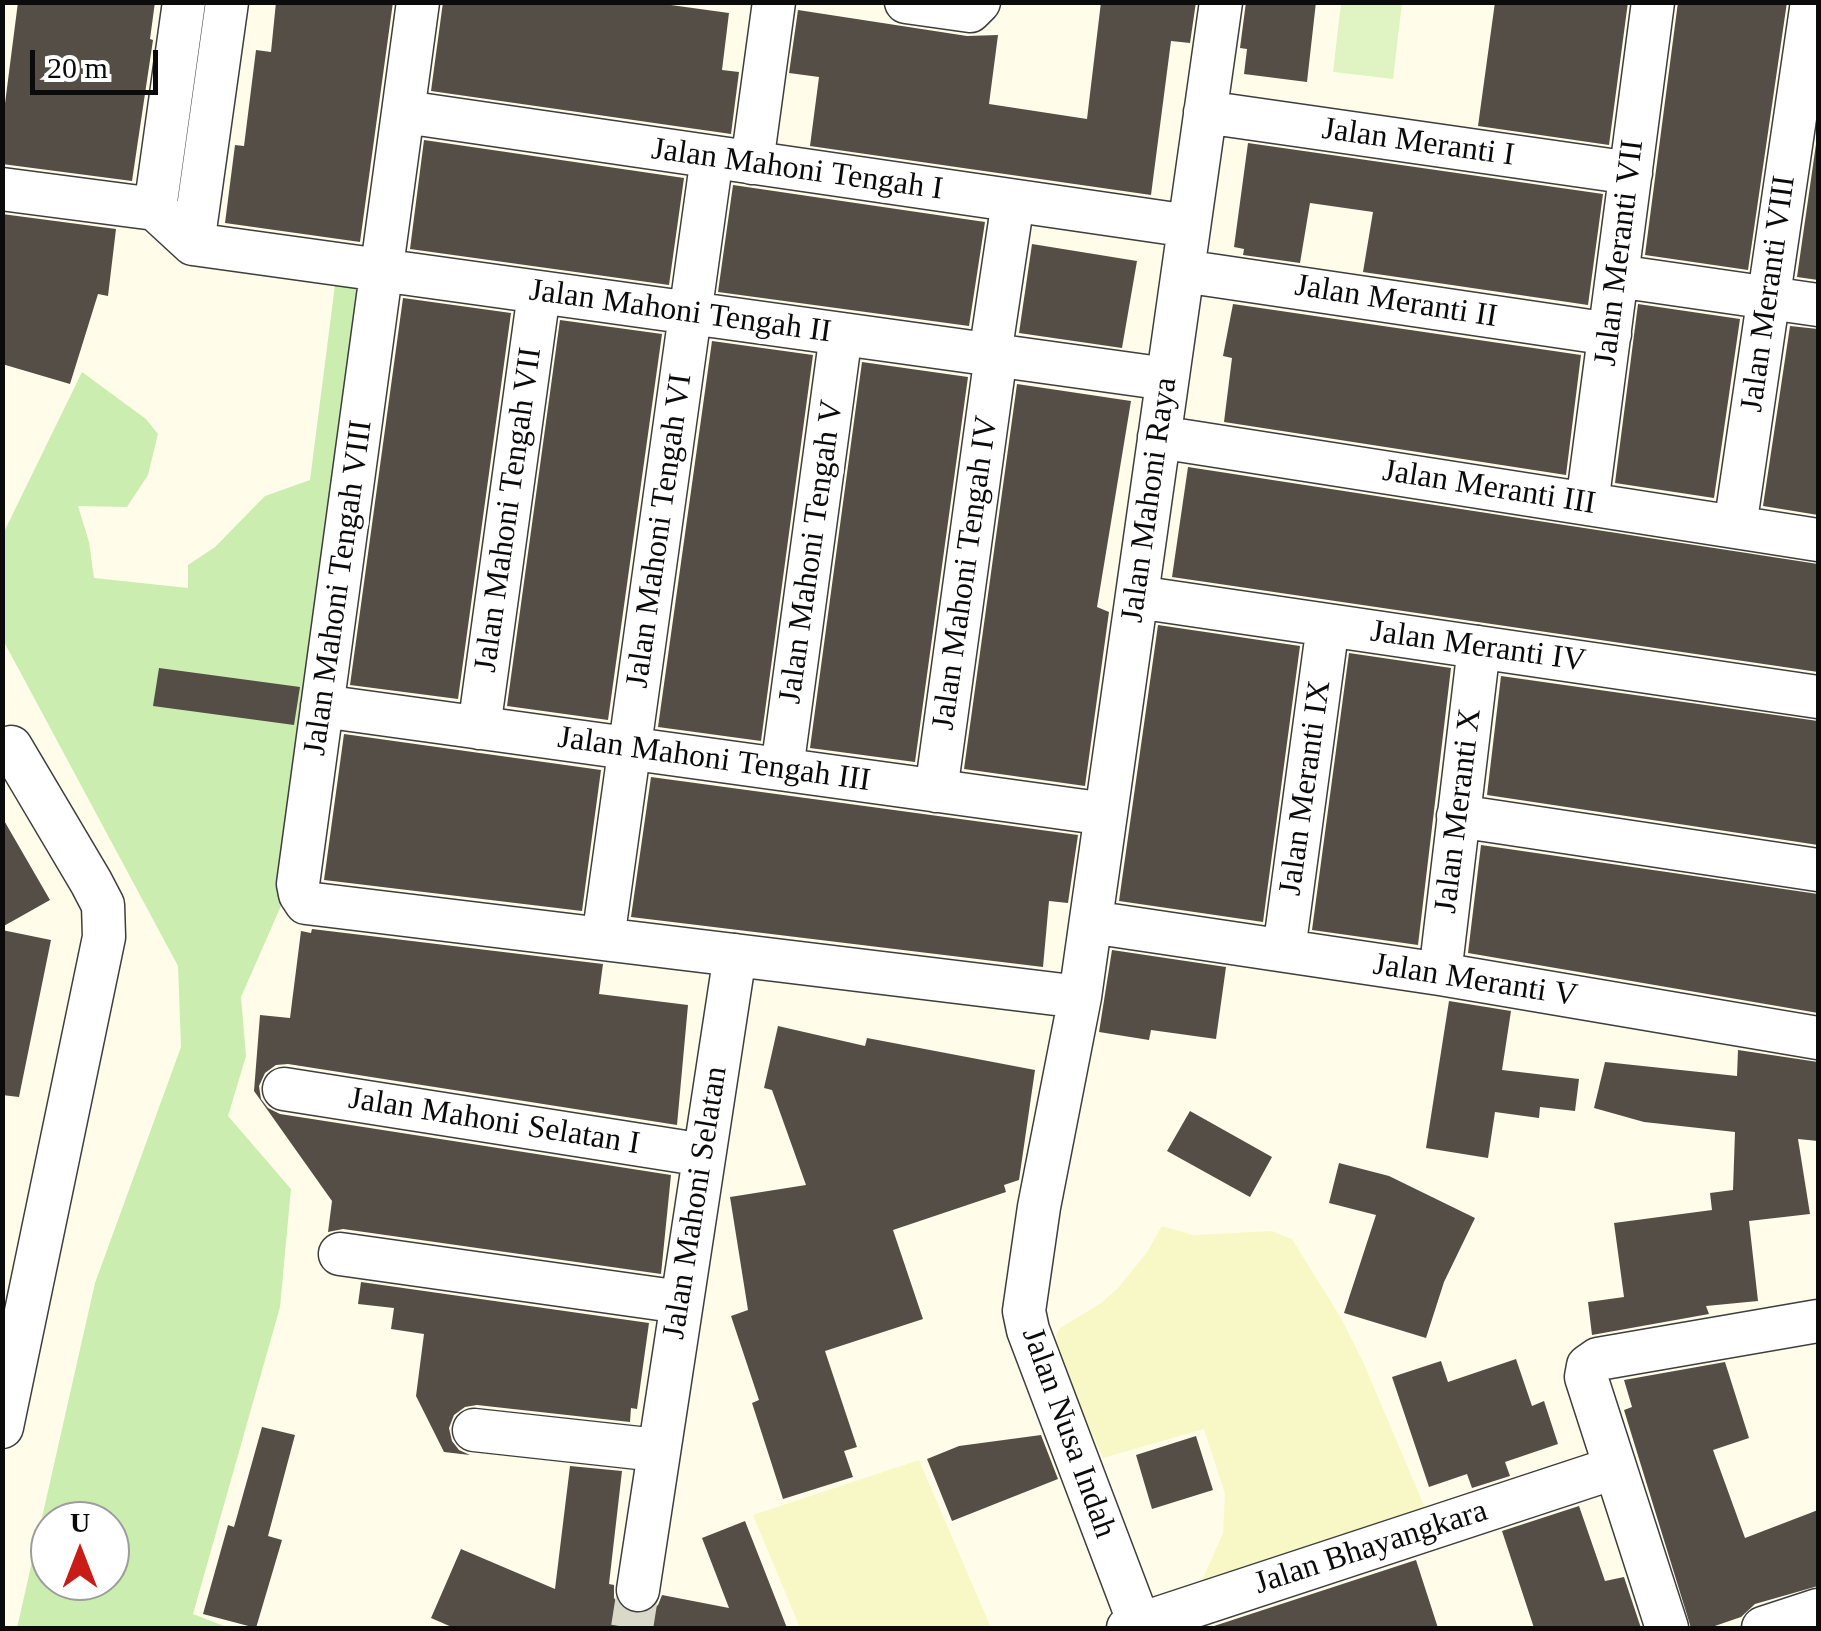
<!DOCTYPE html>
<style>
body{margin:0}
#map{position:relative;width:1821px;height:1631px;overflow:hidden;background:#fffdea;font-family:"Times New Roman",serif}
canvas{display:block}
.frame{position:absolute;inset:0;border:5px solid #0b0b0b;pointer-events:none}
.north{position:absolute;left:30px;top:1501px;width:100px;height:100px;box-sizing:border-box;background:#fff;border:2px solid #9d9d9d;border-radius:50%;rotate:0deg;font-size:28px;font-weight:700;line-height:40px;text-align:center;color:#0b0b0b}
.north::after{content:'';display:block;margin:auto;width:35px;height:45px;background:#c91c16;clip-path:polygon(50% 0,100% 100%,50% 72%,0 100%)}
.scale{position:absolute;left:30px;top:50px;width:128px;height:45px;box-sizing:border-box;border:5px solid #0b0b0b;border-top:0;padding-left:12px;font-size:30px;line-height:35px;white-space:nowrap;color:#0b0b0b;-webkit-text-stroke:8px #fff;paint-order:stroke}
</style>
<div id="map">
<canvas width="1821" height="1631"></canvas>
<div class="frame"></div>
<div class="north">U</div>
<div class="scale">20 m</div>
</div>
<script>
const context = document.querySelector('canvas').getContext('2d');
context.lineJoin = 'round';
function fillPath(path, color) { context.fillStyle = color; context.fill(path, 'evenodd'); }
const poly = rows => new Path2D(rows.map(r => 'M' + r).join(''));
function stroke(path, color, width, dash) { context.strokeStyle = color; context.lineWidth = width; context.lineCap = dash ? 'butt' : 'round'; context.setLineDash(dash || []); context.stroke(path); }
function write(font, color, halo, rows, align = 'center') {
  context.font = font + ' "Times New Roman",serif'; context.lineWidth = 10; context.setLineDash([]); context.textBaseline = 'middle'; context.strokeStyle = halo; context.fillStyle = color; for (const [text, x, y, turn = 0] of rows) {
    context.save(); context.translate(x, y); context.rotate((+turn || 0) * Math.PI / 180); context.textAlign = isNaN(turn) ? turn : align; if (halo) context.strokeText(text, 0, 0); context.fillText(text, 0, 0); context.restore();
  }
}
const farmland = poly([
 [1162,1226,1193,1235,1272,1231,1292,1239,1341,1318,1364,1364,1426,1510,1199,1587,1223,1533,1225,1494,1204,1429,1103,1458,1060,1363,1056,1335,1060,1328,1101,1303,1118,1288,1147,1252],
 [919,1460,991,1628,800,1628,753,1515]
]);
const green = poly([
 [336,277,364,282,284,899,241,997,246,1056,228,1116,291,1189,280,1307,193,1614,229,1628,17,1628,95,1283,181,1047,178,966,3,640,2,536,82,372,146,419,158,434,148,475,127,507,78,506,89,542,94,578,188,588,188,565,215,547,265,496,310,480],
 [50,1521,110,1521,110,1581,50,1581]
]);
const pitch = poly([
 [1341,3,1402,3,1393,79,1333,72]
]);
const building = poly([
 [18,2,155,2,150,39,153,40,132,181,2,164,2,127],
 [276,2,393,2,360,242,225,223,235,145,244,146,256,50,271,52],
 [443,2,649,2,729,13,722,70,739,72,731,134,431,91],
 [1101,2,1196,2,1190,43,1171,41,1151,195,810,146,819,77,789,73,798,10,967,36,998,35,989,104,1087,119],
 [1246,2,1316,2,1307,82,1244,74,1247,49,1240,48],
 [1495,2,1628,2,1609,145,1478,126],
 [1678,2,1787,2,1748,270,1645,255],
 [1818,130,1818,280,1797,277],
 [424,140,684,178,669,285,410,249],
 [1248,143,1603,194,1588,305,1363,272,1373,212,1310,203,1300,263,1243,255,1244,249,1234,247],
 [733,185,985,222,969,326,718,292],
 [2,214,116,229,108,296,98,294,70,384,2,364],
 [1032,244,1137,261,1122,348,1019,333],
 [403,298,511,313,458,699,350,685],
 [1233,304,1581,355,1566,475,1224,422,1232,358,1223,356],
 [1638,304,1740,319,1714,498,1615,483],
 [560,320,662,334,608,720,507,706],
 [1790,326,1818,329,1818,515,1763,506],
 [712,341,813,355,761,741,658,727],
 [862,362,968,377,915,762,810,748],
 [1017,384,1131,401,1097,607,1109,612,1085,786,964,769],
 [1188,467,1818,564,1818,672,1172,577],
 [1158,625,1300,646,1263,922,1119,901],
 [1349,653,1451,668,1418,945,1312,930],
 [159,668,300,687,294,725,153,706],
 [1501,676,1818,721,1818,845,1487,795],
 [344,734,601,770,582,911,324,880],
 [651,777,1078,835,1068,903,1049,901,1043,967,631,917],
 [2,817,50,900,2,927],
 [1481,845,1818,894,1818,1013,1468,953],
 [312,929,603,964,599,994,688,1005,677,1125,288,1064,276,1065,265,1073,259,1086,261,1099,268,1108,280,1114,671,1175,661,1274,343,1229,328,1232,332,1201,254,1091,260,1015,290,1018,301,931,311,933],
 [2,930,51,940,19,1097,2,1095],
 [1112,950,1226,967,1216,1039,1151,1030,1149,1040,1099,1032],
 [1449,1001,1511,1011,1502,1070,1579,1079,1575,1111,1540,1107,1539,1118,1495,1112,1488,1158,1426,1148],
 [778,1026,865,1046,867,1038,1035,1070,1019,1180,1004,1185,1006,1192,893,1230,923,1319,825,1351,857,1447,844,1451,853,1477,783,1499,752,1403,759,1400,731,1316,748,1310,730,1197,806,1185,772,1090,764,1088],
 [1738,1050,1818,1062,1818,1141,1798,1139,1810,1214,1749,1221,1758,1301,1706,1306,1709,1314,1592,1335,1588,1302,1624,1297,1614,1223,1712,1210,1710,1193,1733,1190,1735,1132,1644,1122,1594,1108,1605,1062,1737,1076],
 [1190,1111,1272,1157,1250,1197,1167,1151],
 [1339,1163,1389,1176,1475,1218,1444,1282,1426,1338,1344,1313,1376,1215,1329,1203],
 [361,1282,649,1323,637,1409,631,1408,630,1422,477,1405,465,1407,454,1415,449,1428,452,1441,459,1450,470,1455,444,1452,416,1396,424,1334,391,1329,394,1308,358,1304],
 [1516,1359,1532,1406,1544,1401,1558,1444,1505,1462,1510,1476,1472,1488,1467,1474,1429,1487,1392,1377,1441,1361,1448,1382],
 [1725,1362,1749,1438,1713,1450,1745,1538,1818,1510,1818,1586,1755,1604,1741,1617,1709,1628,1691,1628,1624,1410,1632,1407,1624,1380],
 [262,1427,295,1435,268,1536,282,1540,256,1628,203,1614,228,1525,234,1527],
 [1041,1435,1058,1479,952,1521,927,1459,959,1446],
 [1196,1436,1213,1490,1152,1509,1136,1455],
 [570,1466,622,1471,609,1584,614,1585,614,1598,623,1610,635,1615,648,1613,658,1605,662,1595,729,1608,702,1538,745,1521,787,1628,454,1628,431,1618,461,1549,555,1589],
 [1579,1506,1605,1581,1624,1577,1641,1628,1534,1628,1502,1531],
 [1416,1560,1438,1628,1211,1628,1211,1627]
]);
const minorTunnel = poly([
 [632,1628,638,1590]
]);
const minor = poly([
 [418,2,298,884,300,894,306,903,1080,997],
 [906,2,970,11,979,2],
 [405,112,1189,226],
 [1205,112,1631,173],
 [752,163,774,2],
 [2,189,155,209],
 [155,209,193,244,227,2],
 [155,209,184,2],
 [193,244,1167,379],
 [1183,271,1610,334],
 [1617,276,1818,305],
 [990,355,1013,201],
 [1159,437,1818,540],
 [1587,504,1653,2],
 [1735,527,1812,2],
 [1137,597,1818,697],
 [322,706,1106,814],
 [479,728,539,293],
 [2,752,11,747,91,882,103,905,104,937,2,1427],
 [782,769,841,334],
 [936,791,996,355],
 [1458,816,1818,870],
 [1091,922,1440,974,1818,1038],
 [603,939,712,157],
 [1284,950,1328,625],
 [1440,974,1479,647],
 [284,1089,704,1155],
 [340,1254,681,1302],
 [474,1430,657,1450],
 [638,1590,735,955],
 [1128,1628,1614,1468],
 [1141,1628,1028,1330,1024,1311,1039,1207,1080,997,1221,2],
 [1667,1628,1586,1377,1588,1366,1598,1359,1818,1321],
 [1763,1628,1818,1610]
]);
const streetNames = [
 ["Jalan Meranti I",1418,143,8],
 ["Jalan Mahoni Tengah I",797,170,8],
 ["Jalan Meranti VII",1620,253,-83],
 ["Jalan Meranti VIII",1769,294,-82],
 ["Jalan Meranti II",1396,302,9],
 ["Jalan Mahoni Tengah II",680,312,8],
 ["Jalan Meranti III",1489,488,9],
 ["Jalan Mahoni Raya",1150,500,-82],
 ["Jalan Mahoni Tengah VII",509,510,-82],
 ["Jalan Mahoni Tengah VI",660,531,-82],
 ["Jalan Mahoni Tengah V",812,552,-82],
 ["Jalan Mahoni Tengah IV",966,573,-82],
 ["Jalan Mahoni Tengah VIII",339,588,-82],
 ["Jalan Meranti IV",1478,647,8],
 ["Jalan Mahoni Tengah III",714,760,8],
 ["Jalan Meranti IX",1306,788,-82],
 ["Jalan Meranti X",1459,811,-83],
 ["Jalan Meranti V",1475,981,9],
 ["Jalan Mahoni Selatan I",494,1122,9],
 ["Jalan Mahoni Selatan",696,1203,-81],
 ["Jalan Nusa Indah",1068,1433,70],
 ["Jalan Bhayangkara",1371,1548,-18]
];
fillPath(farmland, '#f8f8c7');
fillPath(green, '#cbedb0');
fillPath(pitch, '#dff4c2');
fillPath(building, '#554e47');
stroke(minorTunnel, '#dad9c9', 42, [42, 21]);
stroke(minor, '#3e3e3e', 45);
stroke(minor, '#fff', 42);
write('32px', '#0b0b0b', '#fff', streetNames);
</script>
